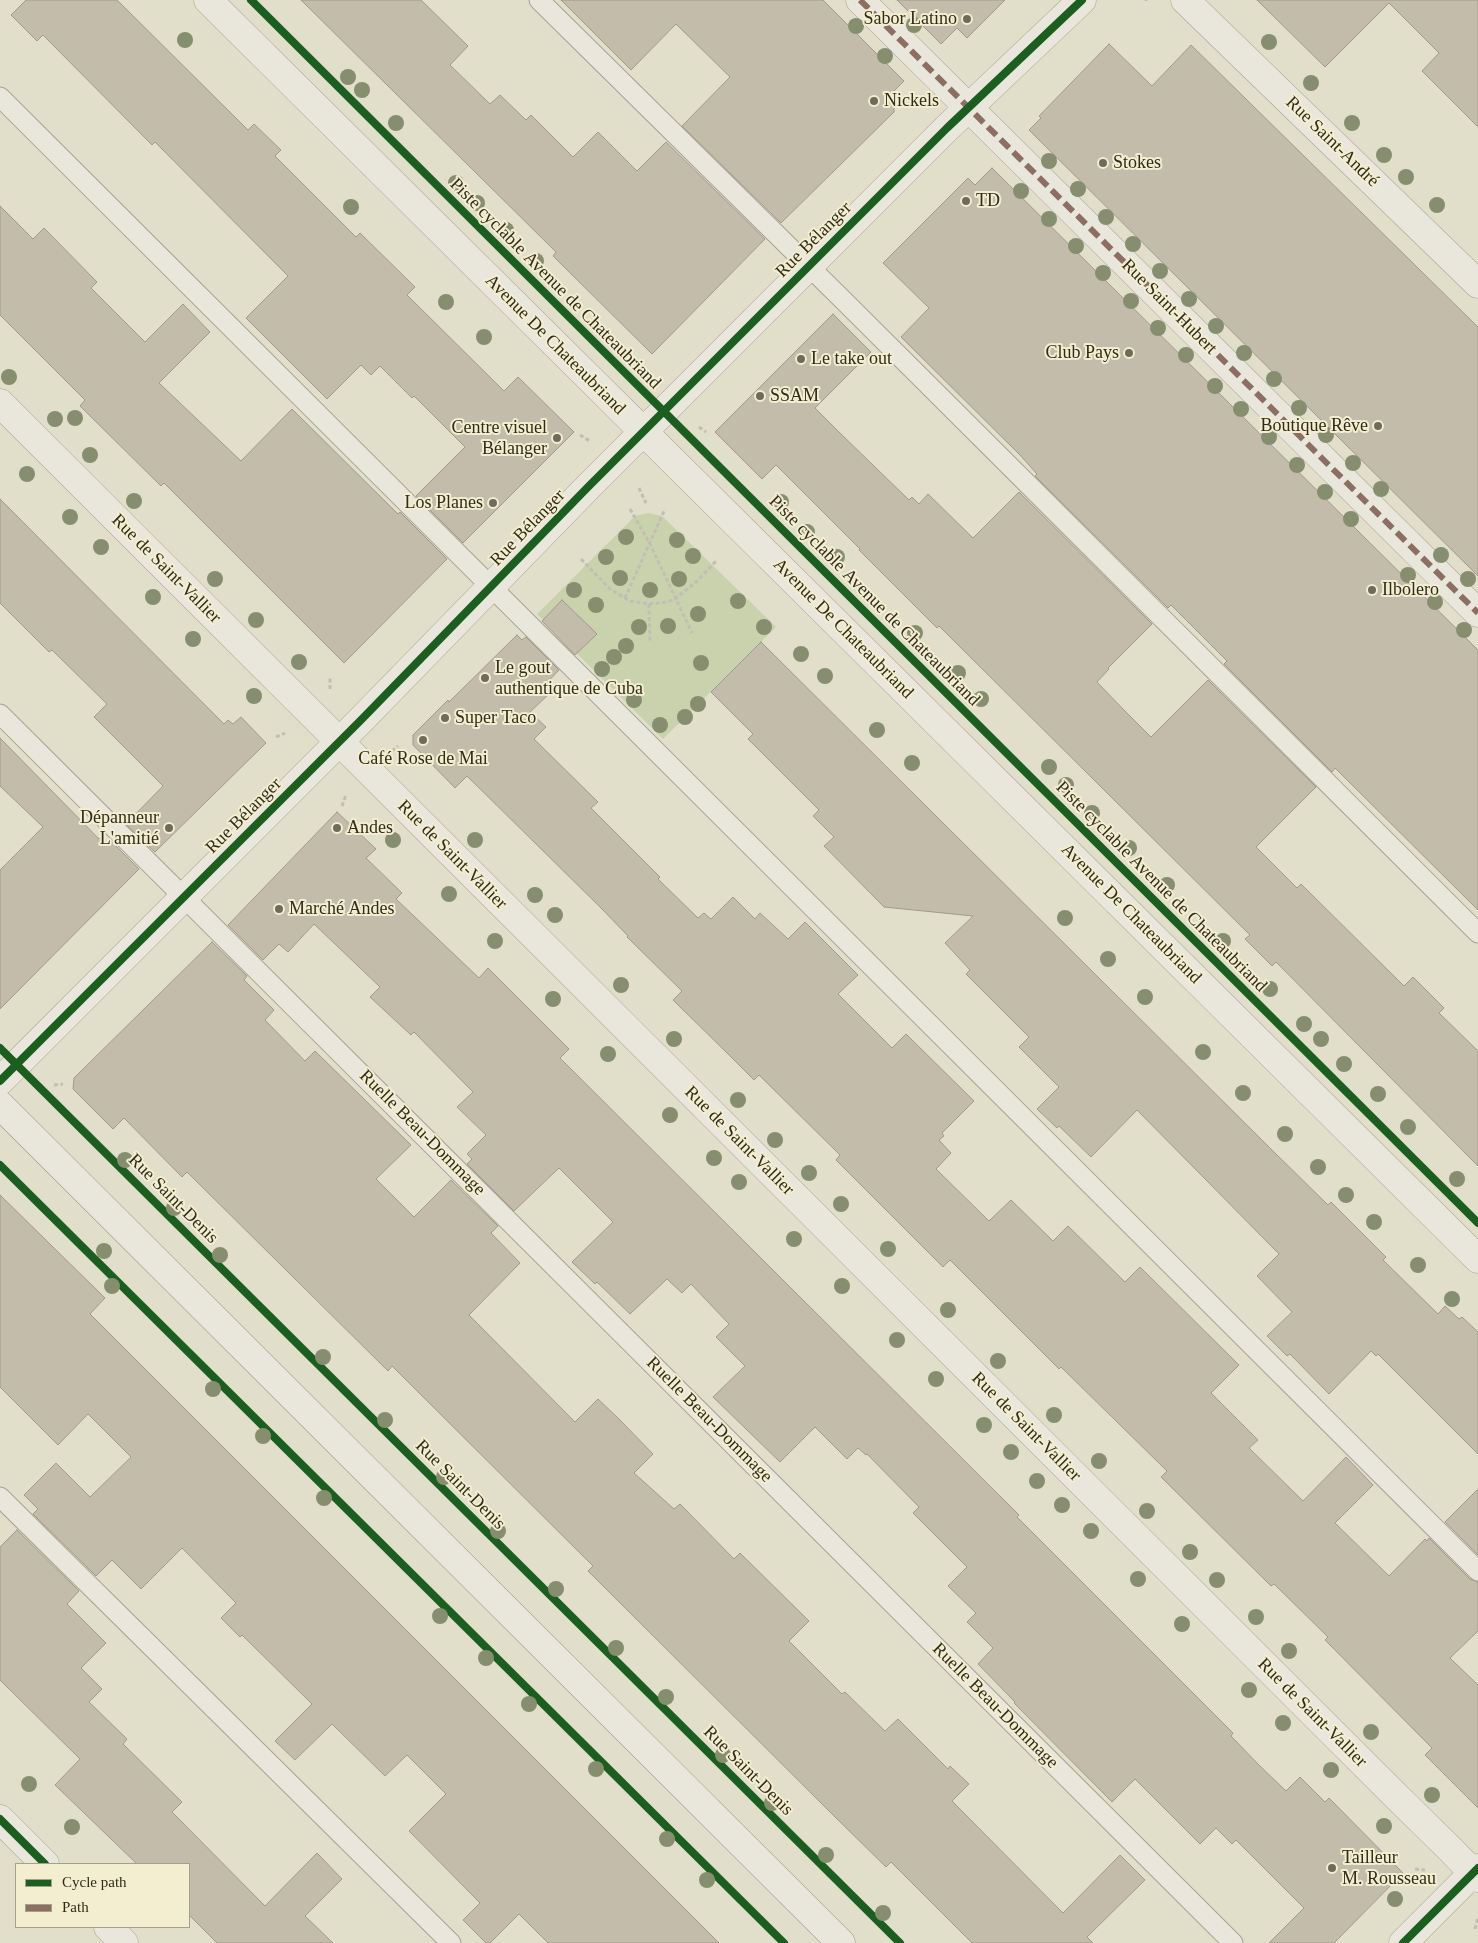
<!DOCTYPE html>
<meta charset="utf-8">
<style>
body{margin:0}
#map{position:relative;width:1478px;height:1943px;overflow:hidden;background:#e1deca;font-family:"Times New Roman",serif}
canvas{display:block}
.legend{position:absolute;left:15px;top:1863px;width:175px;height:65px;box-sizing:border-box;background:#f2eecf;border:1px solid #a5a088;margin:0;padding:6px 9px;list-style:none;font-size:15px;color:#322b1d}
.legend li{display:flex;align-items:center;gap:10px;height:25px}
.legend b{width:25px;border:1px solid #a5a088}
</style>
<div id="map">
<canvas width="1478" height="1943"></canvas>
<ul class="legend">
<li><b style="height:6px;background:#1b5e20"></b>Cycle path</li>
<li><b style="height:6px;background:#8d6e63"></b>Path</li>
</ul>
</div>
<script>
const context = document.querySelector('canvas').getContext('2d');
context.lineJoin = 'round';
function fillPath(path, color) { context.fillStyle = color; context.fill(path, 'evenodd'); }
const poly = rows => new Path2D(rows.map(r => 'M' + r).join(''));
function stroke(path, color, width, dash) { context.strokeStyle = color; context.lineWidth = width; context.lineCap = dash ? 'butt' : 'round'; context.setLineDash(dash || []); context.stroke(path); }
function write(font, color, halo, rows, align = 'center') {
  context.font = font + ' "Times New Roman",serif'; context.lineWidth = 4; context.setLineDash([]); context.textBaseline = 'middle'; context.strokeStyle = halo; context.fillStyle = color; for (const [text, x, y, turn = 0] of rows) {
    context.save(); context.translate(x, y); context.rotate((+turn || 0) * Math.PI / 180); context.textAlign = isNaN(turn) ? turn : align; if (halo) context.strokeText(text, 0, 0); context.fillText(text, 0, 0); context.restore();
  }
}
const green = poly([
 [648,513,662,516,776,627,663,739,537,614,635,516]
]);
const building = poly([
 [26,0,117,0,248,130,254,124,281,150,275,156,356,237,360,233,415,287,407,295,504,391,518,377,574,432,463,543,416,496,465,447,414,396,412,398,380,366,371,375,361,365,327,399,246,318,288,276,155,142,152,145,43,35,37,41,11,15,26,0],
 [301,0,421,0,468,46,450,65,490,104,500,95,526,120,531,115,573,157,598,132,637,171,666,142,765,239,652,354,553,256,556,252,301,0],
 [561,0,823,0,904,81,894,91,894,112,781,223,682,126,730,77,676,24,631,70,561,0],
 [897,0,1005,0,967,38,957,28,941,44,897,0],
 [1257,0,1478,0,1478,127,1422,71,1439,53,1389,3,1325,67,1257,0],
 [1109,44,1152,86,1191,45,1478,327,1478,576,1029,130,1041,118,1039,116,1109,44],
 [992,168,1478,650,1478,910,1335,768,1332,772,1224,664,1227,661,1171,605,1168,608,1035,476,1037,474,1020,455,901,337,929,308,883,263,968,178,975,185,992,168],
 [0,206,33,239,44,228,97,282,91,288,145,342,183,304,210,332,159,383,241,461,292,409,398,514,400,512,447,559,344,663,164,483,161,486,80,406,85,400,0,315,0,206],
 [833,314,871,352,815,408,841,434,909,500,912,497,919,504,928,494,973,538,1019,492,1152,624,1108,668,1109,669,1097,682,1124,710,1151,737,1208,680,1316,787,1256,847,1297,888,1301,884,1404,986,1413,977,1444,1008,1439,1013,1478,1051,1478,1166,1276,962,1272,966,1245,939,1250,935,939,626,937,628,859,550,860,549,776,465,762,479,715,432,833,314],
 [0,499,224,724,228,720,233,724,241,717,266,743,155,852,126,824,163,786,94,717,107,704,52,650,49,652,0,603,0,499],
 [562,600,597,634,575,655,542,621,562,600],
 [517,635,522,640,526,637,559,670,544,686,550,693,530,712,546,727,534,739,598,802,591,808,660,877,658,879,698,918,704,913,711,919,733,897,755,919,760,913,788,939,805,922,858,975,838,994,892,1048,906,1034,974,1101,942,1133,944,1136,939,1140,951,1153,936,1169,989,1221,1011,1200,1053,1241,1068,1226,1125,1282,1140,1267,1239,1365,1211,1393,1258,1440,1249,1448,1303,1501,1346,1457,1373,1485,1335,1523,1389,1576,1425,1539,1427,1541,1429,1538,1470,1579,1478,1582,1478,1631,1450,1658,1478,1685,1478,1808,1425,1755,1432,1748,1325,1640,1328,1637,1274,1584,1271,1586,1161,1477,1167,1471,1061,1367,1059,1369,950,1260,943,1267,836,1160,840,1155,759,1075,754,1080,727,1053,673,1000,682,991,627,937,628,936,601,908,467,776,455,788,413,745,413,735,448,700,449,702,517,635],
 [761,642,1275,1153,1328,1205,1331,1202,1386,1257,1383,1260,1438,1314,1445,1306,1459,1319,1462,1317,1478,1332,1478,1454,1378,1354,1376,1356,1371,1351,1329,1394,1290,1354,1287,1356,1267,1336,1292,1312,1257,1276,1279,1254,1137,1110,1091,1157,1059,1126,1057,1128,1037,1109,1059,1087,1019,1047,1029,1037,966,974,970,970,945,943,973,916,884,907,824,846,834,837,813,816,819,810,748,739,753,734,711,692,761,642],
 [0,738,99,839,101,837,107,843,110,840,139,869,0,1009,0,870,43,827,0,786,0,738],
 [337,812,376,849,366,858,402,893,396,899,479,978,488,968,569,1049,560,1058,1019,1515,1017,1517,1233,1733,1231,1736,1258,1764,1286,1791,1300,1777,1325,1802,1329,1798,1403,1873,1334,1943,1269,1943,1304,1908,1236,1840,1232,1844,1216,1828,1200,1844,1135,1779,1112,1802,1014,1703,1015,1702,978,1664,993,1648,967,1622,976,1613,948,1586,967,1567,913,1513,919,1507,867,1454,866,1455,858,1448,847,1459,815,1427,780,1462,713,1397,745,1366,716,1337,729,1324,691,1284,682,1293,667,1279,630,1314,597,1282,595,1284,572,1262,613,1222,559,1168,514,1211,467,1164,472,1159,467,1154,486,1135,457,1107,473,1092,414,1032,411,1035,370,997,380,987,314,924,288,952,279,944,263,960,228,925,337,812],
 [212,942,247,976,244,980,274,1010,265,1020,305,1061,315,1051,411,1145,376,1179,414,1217,451,1180,498,1226,491,1233,520,1263,469,1315,575,1422,598,1399,619,1419,653,1454,634,1473,674,1509,680,1504,734,1559,740,1553,809,1621,789,1641,842,1694,845,1692,885,1731,898,1719,948,1769,950,1766,969,1784,952,1801,1063,1913,1120,1855,1145,1880,1087,1937,1093,1943,972,1943,891,1862,886,1867,832,1814,588,1571,593,1566,392,1366,388,1371,187,1172,182,1177,124,1118,113,1129,73,1089,74,1078,212,942],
 [0,1195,105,1298,90,1314,719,1943,548,1943,519,1914,490,1943,486,1943,463,1920,480,1903,409,1831,446,1794,407,1755,385,1776,332,1724,295,1760,275,1741,312,1704,242,1635,240,1637,221,1618,236,1603,182,1548,141,1589,112,1560,96,1576,33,1514,38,1509,24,1495,56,1463,90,1497,131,1457,88,1414,58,1445,0,1387,0,1195],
 [1478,1489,1478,1555,1445,1522,1478,1489],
 [17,1530,79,1591,67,1604,106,1643,81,1668,102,1689,89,1702,127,1739,123,1744,182,1802,172,1812,265,1906,317,1853,342,1879,305,1916,333,1943,217,1943,189,1915,189,1864,137,1864,55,1785,80,1759,0,1680,0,1547,17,1530]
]);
const path = poly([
 [1146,0,1146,1],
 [646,372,649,380],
 [699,427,706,432],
 [580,435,590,441],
 [639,488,646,503],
 [630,509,649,542,692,633],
 [581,559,610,589,630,601,649,604,667,602,675,599,696,582,717,560],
 [625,598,665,509],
 [649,604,650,641],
 [330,689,330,678],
 [276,737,285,733],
 [392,751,398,746],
 [342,806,346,795],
 [54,1085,63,1084],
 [1415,1869,1425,1870],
 [1475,1929,1478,1917]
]);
const service = poly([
 [539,0,840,297,1478,933],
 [0,97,1478,1571],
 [0,714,1233,1943],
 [0,1497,451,1943]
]);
const minor = poly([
 [860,0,1478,613],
 [1185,0,1478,284],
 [0,403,1395,1795,1450,1849,1478,1878],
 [0,1819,45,1864],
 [108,1927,124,1943]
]);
const tertiary = poly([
 [208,0,1478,1259],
 [0,1081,361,720,588,487,947,128,1082,0],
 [1403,1943,1478,1868]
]);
const secondary = poly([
 [0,1105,841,1943]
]);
const quiet = poly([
 [860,0,1478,613]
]);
const cycleway = poly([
 [251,0,1478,1223],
 [0,1048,900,1943],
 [0,1081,361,720,588,487,947,128,1082,0],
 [0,1165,784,1943],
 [0,1819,45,1864],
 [1403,1943,1478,1868]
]);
const trees = [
 [914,25],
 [856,26],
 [185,40],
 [1269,42],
 [885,56],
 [348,77],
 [1311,83],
 [362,90],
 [396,123],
 [1352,123],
 [1384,155],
 [1049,161],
 [1406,177],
 [456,183],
 [1078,189],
 [1021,191],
 [477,203],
 [1437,205],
 [351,207],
 [1106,217],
 [1049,219],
 [506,230],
 [1133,244],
 [1076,246],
 [536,261],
 [1160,271],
 [1103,273],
 [1189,299],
 [1131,301],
 [446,302],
 [1216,326],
 [1158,328],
 [484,337],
 [1244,353],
 [1186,355],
 [9,377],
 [1274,379],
 [1215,386],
 [1299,408],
 [1241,409],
 [75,418],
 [55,419],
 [1326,435],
 [1269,437],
 [90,455],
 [1353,463],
 [1297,465],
 [27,474],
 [1381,489],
 [1325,492],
 [134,501],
 [781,502],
 [70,517],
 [1351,519],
 [807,532],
 [626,537],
 [677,540],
 [101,547],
 [1441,555],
 [693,556],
 [606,557],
 [837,557],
 [1408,575],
 [620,578],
 [215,579],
 [679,579],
 [1468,579],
 [574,590],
 [650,590],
 [153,597],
 [738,601],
 [1435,602],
 [596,605],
 [698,614],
 [256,620],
 [668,626],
 [639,627],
 [764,627],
 [1464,630],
 [915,633],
 [193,639],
 [626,646],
 [801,654],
 [614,657],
 [299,662],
 [701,663],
 [602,669],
 [958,673],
 [825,676],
 [254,696],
 [981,699],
 [634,700],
 [698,704],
 [685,717],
 [660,725],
 [877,730],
 [912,763],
 [1049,767],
 [1066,785],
 [1092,813],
 [393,840],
 [475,840],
 [1129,848],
 [1167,885],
 [449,894],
 [535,895],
 [555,915],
 [1065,918],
 [495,941],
 [1223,941],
 [1108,959],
 [621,985],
 [1270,989],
 [1145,997],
 [553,999],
 [1304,1024],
 [674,1039],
 [1321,1039],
 [1203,1052],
 [608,1054],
 [1344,1064],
 [1243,1093],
 [1378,1094],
 [738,1100],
 [670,1115],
 [1408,1127],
 [1285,1134],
 [775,1140],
 [714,1158],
 [125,1160],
 [1318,1167],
 [809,1173],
 [1457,1179],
 [739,1182],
 [1346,1195],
 [841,1204],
 [174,1208],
 [1374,1222],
 [794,1239],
 [888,1249],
 [104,1251],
 [220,1255],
 [1418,1265],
 [112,1286],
 [842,1286],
 [1452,1299],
 [948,1310],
 [897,1340],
 [323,1357],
 [998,1361],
 [936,1379],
 [213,1389],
 [1054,1415],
 [385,1420],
 [984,1425],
 [263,1436],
 [1011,1452],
 [1099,1461],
 [444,1477],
 [1037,1481],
 [324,1498],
 [1062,1505],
 [1147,1511],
 [498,1531],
 [1091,1531],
 [1190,1552],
 [1138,1579],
 [1217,1580],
 [556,1589],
 [440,1616],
 [1256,1617],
 [1182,1624],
 [616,1648],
 [1289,1651],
 [486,1658],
 [1249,1690],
 [666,1697],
 [529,1704],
 [1283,1723],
 [1371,1732],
 [723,1755],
 [596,1769],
 [1331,1770],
 [29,1784],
 [1432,1795],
 [772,1803],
 [1384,1826],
 [72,1827],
 [667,1839],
 [826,1855],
 [707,1880],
 [1395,1899],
 [883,1913]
];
const markers = [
 [967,19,5,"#6f6a5a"],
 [874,101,5,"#6f6a5a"],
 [1103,163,5,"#6f6a5a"],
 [966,201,5,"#6f6a5a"],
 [1129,353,5,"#6f6a5a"],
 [801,359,5,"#6f6a5a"],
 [760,396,5,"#6f6a5a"],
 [1378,426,5,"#6f6a5a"],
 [557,438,5,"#6f6a5a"],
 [493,503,5,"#6f6a5a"],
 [1372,590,5,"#6f6a5a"],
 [485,678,5,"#6f6a5a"],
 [445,718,5,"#6f6a5a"],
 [423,740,5,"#6f6a5a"],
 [169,828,5,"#6f6a5a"],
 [337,828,5,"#6f6a5a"],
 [279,909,5,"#6f6a5a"],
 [1332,1868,5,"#6f6a5a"]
];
const poiNames = [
 ["Sabor Latino",957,19,"right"],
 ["Nickels",884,101],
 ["Stokes",1113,163],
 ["TD",976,201],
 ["Club Pays",1119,353,"right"],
 ["Le take out",811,359],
 ["SSAM",770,396],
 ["Boutique Rêve",1368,426,"right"],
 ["Centre visuel",547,428,"right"],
 ["Bélanger",547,449,"right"],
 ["Los Planes",483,503,"right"],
 ["Ilbolero",1382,590],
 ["Le gout",495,668],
 ["authentique de Cuba",495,689],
 ["Super Taco",455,718],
 ["Café Rose de Mai",423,759,"center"],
 ["Dépanneur",159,818,"right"],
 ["L'amitié",159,839,"right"],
 ["Andes",347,828],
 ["Marché Andes",289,909],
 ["Tailleur",1342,1858],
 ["M. Rousseau",1342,1879]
];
const streetNames = [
 ["Rue Saint-André",1332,142,44],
 ["Rue Bélanger",814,240,-45],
 ["Piste cyclable Avenue de Chateaubriand",555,284,45],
 ["Rue Saint-Hubert",1169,307,45],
 ["Avenue De Chateaubriand",555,345,45],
 ["Rue Bélanger",528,528,-46],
 ["Rue de Saint-Vallier",166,569,45],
 ["Piste cyclable Avenue de Chateaubriand",874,601,45],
 ["Avenue De Chateaubriand",843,629,45],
 ["Rue Bélanger",244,816,-45],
 ["Rue de Saint-Vallier",452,855,45],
 ["Piste cyclable Avenue de Chateaubriand",1161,887,45],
 ["Avenue De Chateaubriand",1131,914,45],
 ["Ruelle Beau-Dommage",422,1133,45],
 ["Rue de Saint-Vallier",739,1141,45],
 ["Rue Saint-Denis",173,1199,45],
 ["Ruelle Beau-Dommage",709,1420,45],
 ["Rue de Saint-Vallier",1026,1427,45],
 ["Rue Saint-Denis",460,1485,45],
 ["Ruelle Beau-Dommage",995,1706,45],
 ["Rue de Saint-Vallier",1312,1713,45],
 ["Rue Saint-Denis",748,1771,45]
];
fillPath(green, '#cad1ad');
fillPath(building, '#c4bcab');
stroke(building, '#a09a8a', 1);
stroke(service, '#a5a294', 21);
stroke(minor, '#a5a294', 29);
stroke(tertiary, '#a5a294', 29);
stroke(secondary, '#959183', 29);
stroke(path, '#c1bfb3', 3, [4, 2.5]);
stroke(service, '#e9e7db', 19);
stroke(minor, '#e9e7db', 28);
stroke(tertiary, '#e9e7db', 28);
stroke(secondary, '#e9e7db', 28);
stroke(quiet, '#8d6e63', 6, [12, 6]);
stroke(cycleway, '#1b5e20', 8);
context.fillStyle = '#868e6f';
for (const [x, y] of trees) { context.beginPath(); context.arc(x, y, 8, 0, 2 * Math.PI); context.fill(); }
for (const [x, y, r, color] of markers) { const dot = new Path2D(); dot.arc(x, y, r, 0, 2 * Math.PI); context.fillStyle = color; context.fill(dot); stroke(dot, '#f2eecf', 2); }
write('18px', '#322b1d', '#f2eecf', poiNames, 'left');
write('18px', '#322b1d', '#f2eecf', streetNames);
</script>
